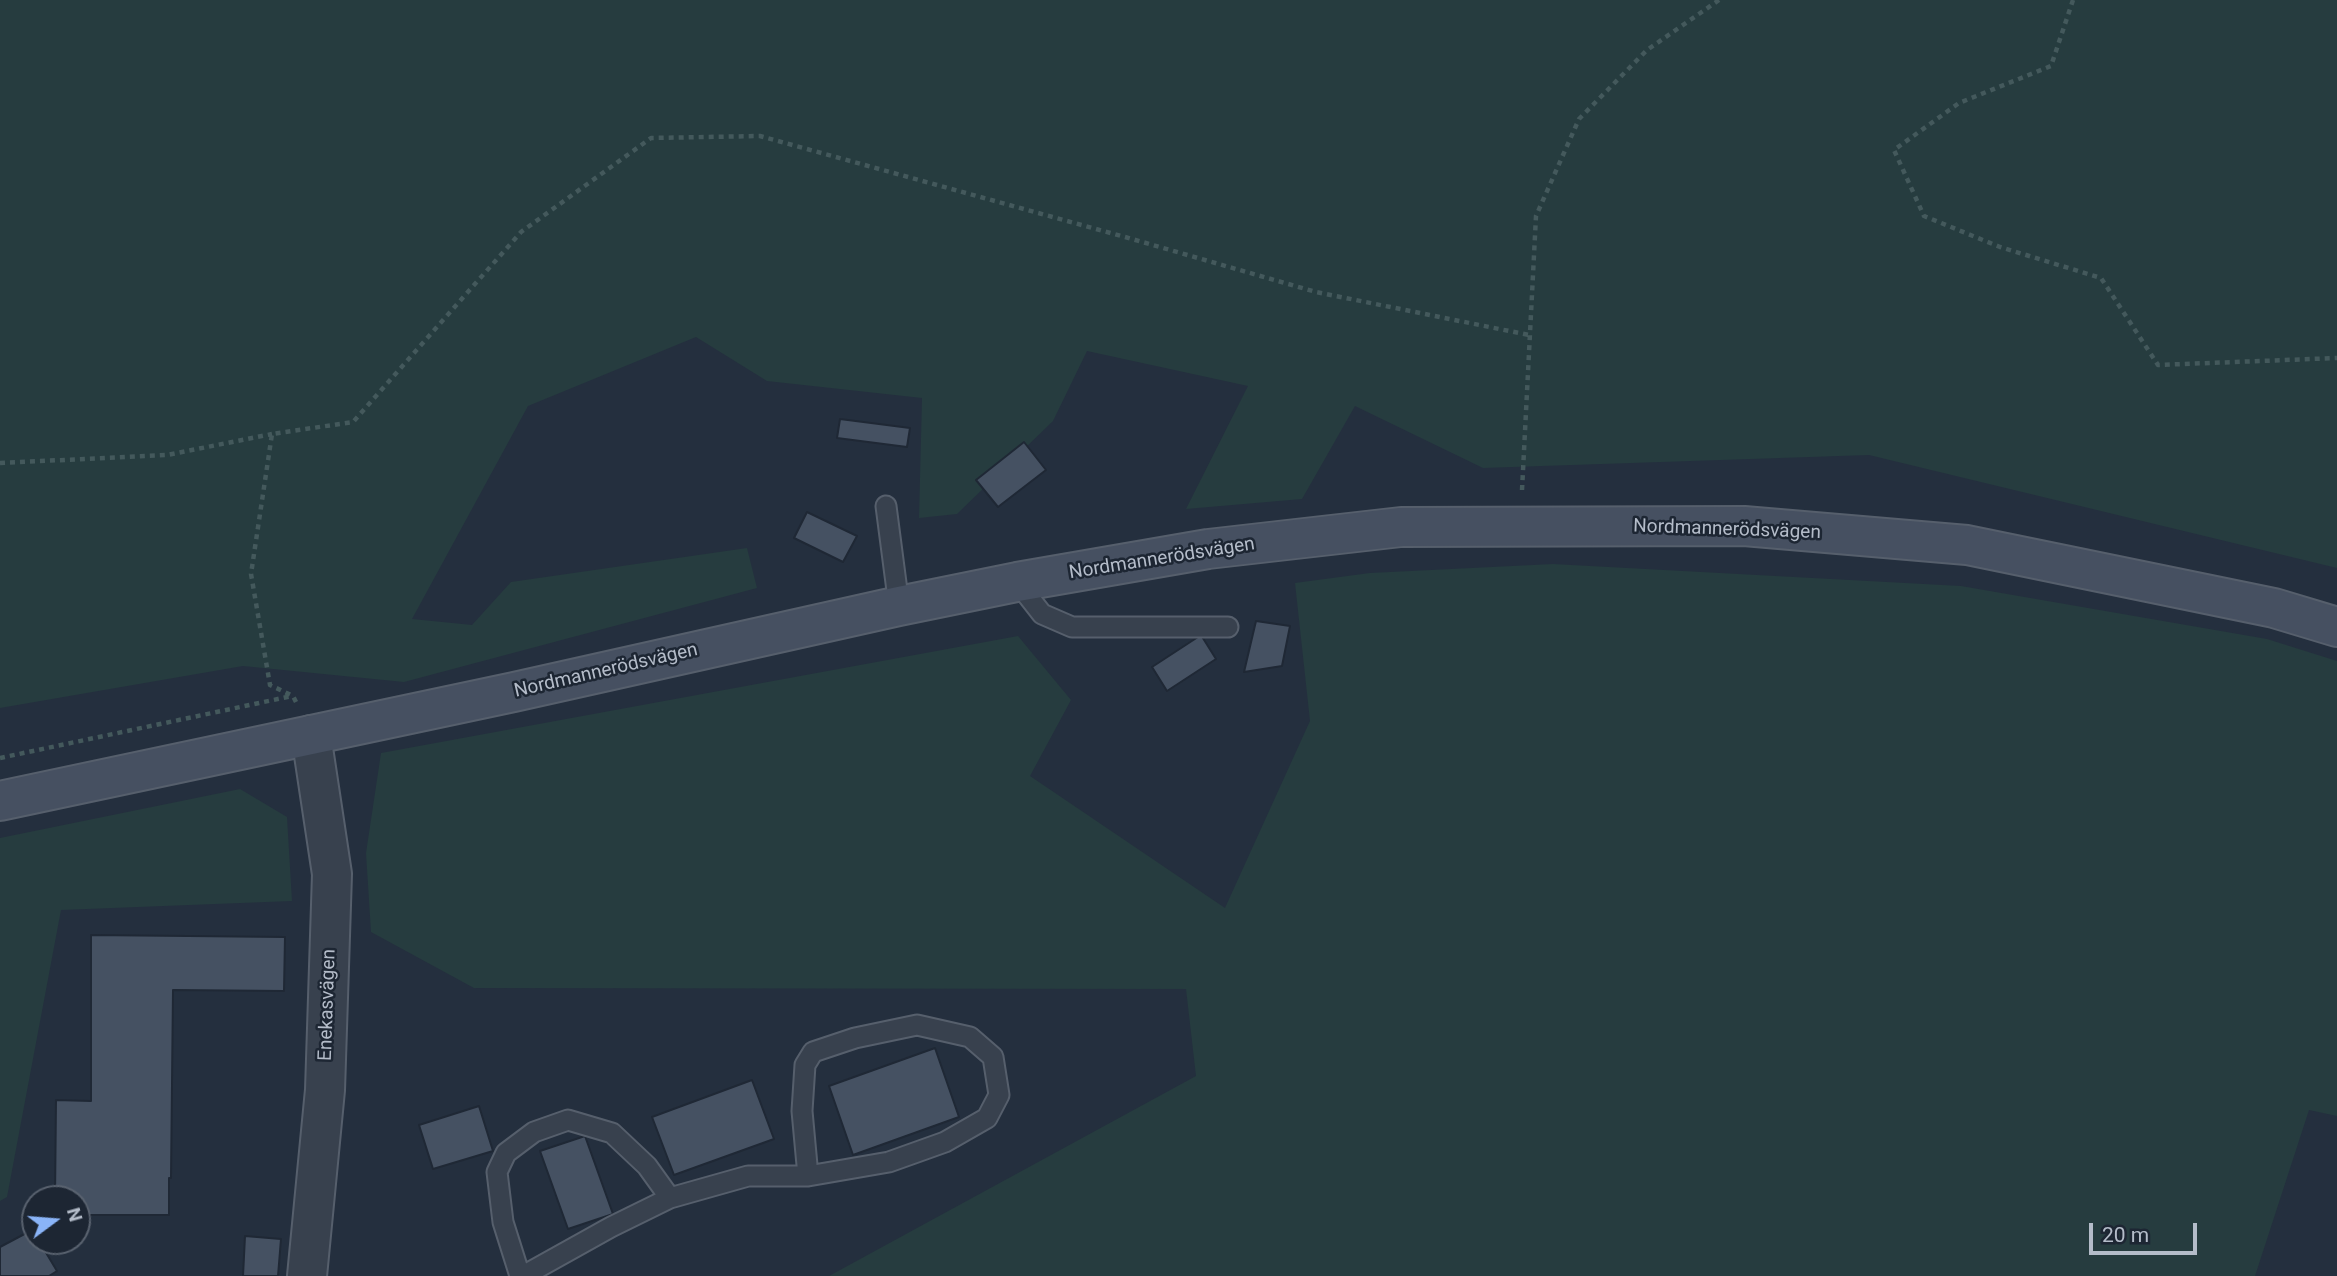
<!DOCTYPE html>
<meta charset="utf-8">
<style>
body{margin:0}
#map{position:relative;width:2337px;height:1276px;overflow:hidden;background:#242f3e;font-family:Roboto,sans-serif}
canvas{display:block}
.north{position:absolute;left:21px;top:1185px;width:70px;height:70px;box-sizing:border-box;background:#1d2633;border:2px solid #59626f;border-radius:50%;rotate:74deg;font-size:19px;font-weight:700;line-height:28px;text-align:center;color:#b4bcc9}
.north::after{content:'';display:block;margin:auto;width:24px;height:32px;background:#8ab4f8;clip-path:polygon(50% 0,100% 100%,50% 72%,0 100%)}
.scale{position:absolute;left:2089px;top:1223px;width:108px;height:32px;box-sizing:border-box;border:4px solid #b4bcc9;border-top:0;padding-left:9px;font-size:21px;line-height:24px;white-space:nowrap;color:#b4bcc9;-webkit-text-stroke:5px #1d2633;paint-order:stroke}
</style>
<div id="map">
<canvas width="2337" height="1276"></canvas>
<div class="north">N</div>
<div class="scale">20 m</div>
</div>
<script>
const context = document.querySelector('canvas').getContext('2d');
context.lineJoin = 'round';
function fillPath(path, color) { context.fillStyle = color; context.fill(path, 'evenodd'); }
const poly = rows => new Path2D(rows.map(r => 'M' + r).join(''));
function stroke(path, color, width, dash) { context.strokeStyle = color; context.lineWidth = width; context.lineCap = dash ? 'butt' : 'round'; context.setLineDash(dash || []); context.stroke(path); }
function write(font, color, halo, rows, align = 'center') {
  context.font = font + ' Roboto,sans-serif'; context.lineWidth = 5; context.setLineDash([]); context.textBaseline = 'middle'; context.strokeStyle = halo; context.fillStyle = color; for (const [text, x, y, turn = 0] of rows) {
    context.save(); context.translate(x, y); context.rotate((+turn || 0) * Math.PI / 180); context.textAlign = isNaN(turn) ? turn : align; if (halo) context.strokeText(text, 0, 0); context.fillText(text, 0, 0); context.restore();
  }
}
const green = poly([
 [0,0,2337,0,2337,568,1869,455,1483,468,1355,406,1302,499,1186,509,1248,386,1087,351,1053,421,957,514,919,518,922,398,767,381,696,337,528,406,412,619,472,625,511,582,747,548,757,588,404,682,243,666,0,708],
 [1553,564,1961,586,2267,639,2337,661,2337,1116,2309,1110,2255,1276,829,1276,1196,1076,1186,989,474,988,371,932,366,853,381,753,1018,636,1071,700,1030,776,1225,908,1310,721,1295,583,1370,573],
 [240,789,287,817,292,901,61,910,7,1197,0,1201,0,838]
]);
const building = poly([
 [840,419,910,428,907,447,837,438,840,419],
 [1024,442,1046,470,998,507,976,480,1024,442],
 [807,512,857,536,843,562,794,538,807,512],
 [1256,621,1290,626,1282,666,1244,672,1256,621],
 [1201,635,1216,659,1167,691,1152,667,1201,635],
 [91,935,285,937,284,991,173,990,171,1178,169,1178,169,1215,77,1215,77,1199,55,1199,56,1100,91,1101,91,935],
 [935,1048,959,1117,853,1155,829,1086,935,1048],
 [752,1080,774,1139,674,1175,652,1117,752,1080],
 [479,1106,493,1151,433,1169,419,1125,479,1106],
 [585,1136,613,1214,568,1229,540,1151,585,1136],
 [32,1230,35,1241,39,1241,57,1271,49,1276,0,1276,0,1247,32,1230],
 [245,1236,281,1239,278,1276,243,1276,245,1236]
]);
const path = poly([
 [2073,0,2051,66,1959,103,1894,150,1924,216,2000,247,2101,278,2158,365,2337,358],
 [0,463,167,455,272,434],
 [1522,490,1536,216,1579,119,1647,50,1719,0],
 [296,702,293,696,270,685,251,574,272,434,353,422,521,232,651,138,760,136,1125,237,1316,292,1529,335],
 [0,758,292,696]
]);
const lane = poly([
 [886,506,899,606],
 [1017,582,1042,614,1072,627,1228,627],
 [520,1276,503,1222,497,1172,506,1153,534,1132,568,1120,612,1133,647,1166,670,1198],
 [523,1276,611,1227,670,1198,748,1176,808,1176,889,1162,945,1142,987,1118,999,1095,993,1057,970,1037,917,1025,855,1038,813,1052,805,1065,802,1111,808,1176]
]);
const street = poly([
 [307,1276,325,1090,332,874,311,735]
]);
const secondary = poly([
 [0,801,514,692,899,606,1017,582,1208,549,1401,527,1744,526,1967,545,2274,608,2337,627]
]);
const streetNames = [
 ["Nordmannerödsvägen",1727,530,2],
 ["Nordmannerödsvägen",1162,559,-9],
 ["Nordmannerödsvägen",606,671,-13],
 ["Enekasvägen",328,1005,-88]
];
fillPath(green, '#263c3f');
fillPath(building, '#455162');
stroke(building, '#1f2835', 2);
stroke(lane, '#565f6c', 23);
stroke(street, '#565f6c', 42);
stroke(secondary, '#565f6c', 42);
stroke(path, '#44595c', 4.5, [5, 5]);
stroke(lane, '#38414e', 19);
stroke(street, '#38414e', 38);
stroke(secondary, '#465061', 38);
write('19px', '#b4bcc9', '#1d2633', streetNames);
</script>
